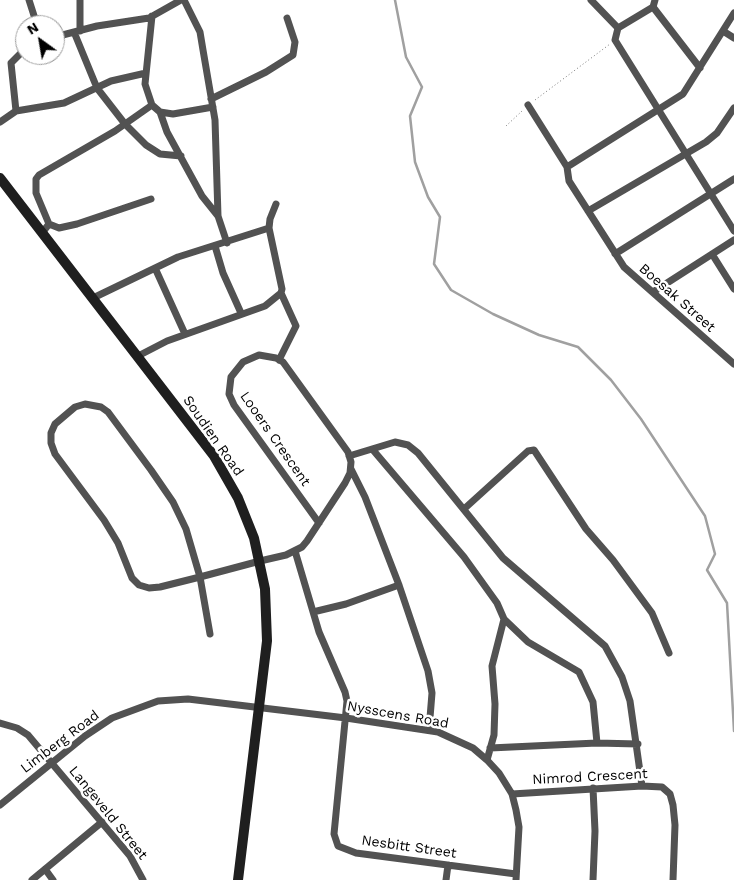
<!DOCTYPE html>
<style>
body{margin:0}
#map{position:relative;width:734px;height:880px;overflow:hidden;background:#fff;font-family:"Work Sans",sans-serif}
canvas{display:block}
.north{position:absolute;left:15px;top:15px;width:50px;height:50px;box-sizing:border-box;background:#fff;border:1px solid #999;border-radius:50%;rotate:328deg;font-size:14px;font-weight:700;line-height:20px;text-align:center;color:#000}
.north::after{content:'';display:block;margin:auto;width:18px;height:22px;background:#000;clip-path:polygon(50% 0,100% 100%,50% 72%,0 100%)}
</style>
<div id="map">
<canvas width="734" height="880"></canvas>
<div class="north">N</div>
</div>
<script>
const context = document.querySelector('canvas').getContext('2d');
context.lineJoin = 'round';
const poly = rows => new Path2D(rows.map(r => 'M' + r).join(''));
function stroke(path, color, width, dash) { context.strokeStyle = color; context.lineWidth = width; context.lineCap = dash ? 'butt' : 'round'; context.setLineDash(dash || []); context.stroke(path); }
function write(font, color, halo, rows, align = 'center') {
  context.font = font + ' "Work Sans",sans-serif'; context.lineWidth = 5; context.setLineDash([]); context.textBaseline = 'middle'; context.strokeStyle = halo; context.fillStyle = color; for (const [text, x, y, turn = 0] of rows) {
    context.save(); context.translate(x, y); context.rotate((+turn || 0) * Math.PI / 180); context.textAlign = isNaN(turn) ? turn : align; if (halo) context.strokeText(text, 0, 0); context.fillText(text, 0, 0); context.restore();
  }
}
const stream = poly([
 [395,0,406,57,422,87,410,116,415,162,428,197,440,217,434,264,451,290,493,314,539,335,578,347,611,380,641,419,705,516,715,554,707,570,727,603,734,731]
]);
const path = poly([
 [535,100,610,44],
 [506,126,522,111]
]);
const street = poly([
 [29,0,37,25],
 [80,0,80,31],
 [184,0,200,32,203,50,215,120,218,216,227,243],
 [591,0,618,28],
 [655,0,653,7,618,28,615,40,734,231],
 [653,7,700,68],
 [152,16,145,84,152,105,160,112,173,114,213,107],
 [723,31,734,38],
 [74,32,97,88,125,124,146,145,160,154,181,156],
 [55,37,97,26,149,18,181,0],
 [211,99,266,72,293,55,295,42,287,18],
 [528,105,567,167,569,181,624,267,734,364],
 [16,111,64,103,111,81,146,73],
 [160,112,167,132,202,196,218,216],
 [0,122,16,111,11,63,25,49],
 [567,167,683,94,734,13],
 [588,211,706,142,717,133,734,108],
 [49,224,59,228,77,224,151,199],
 [42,233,49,224,36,193,36,179,39,175,115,131,152,105],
 [215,246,223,273,241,313],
 [615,254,734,179],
 [712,254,734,289],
 [155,268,185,334],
 [653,292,734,240],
 [93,298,178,257,269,228],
 [138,356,167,341,265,306,281,293,282,289,269,228,270,219,276,204],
 [279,360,296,326,281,293],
 [373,450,464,557,497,603,504,619,492,666,495,704,494,735,487,760],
 [349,456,395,442,408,445,418,453,503,558,605,646,622,677,630,701,642,786],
 [351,469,365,497,399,585,428,671,432,693,429,730],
 [464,509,528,451,534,450,586,529,613,560,652,613,669,653],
 [295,551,319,632,345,692,347,701,334,834,338,846,356,853,516,874],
 [313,612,346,604,399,585],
 [504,619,528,642,579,672,593,702,597,743],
 [210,634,200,577,186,529,173,502,151,470,108,412,101,407,85,404,75,407,55,424,51,433,51,443,55,454,104,520,118,543,132,578,139,585,149,588,160,587,200,577,260,561,286,555,302,547,307,541,345,483,350,473,351,462,348,452,283,362,276,358,259,355,243,362,231,377,229,394,234,405,319,523],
 [0,723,17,728,28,735,130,856,143,880],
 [490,748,597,743,638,744],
 [593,788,595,831,593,880],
 [512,794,642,786,662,787,670,794,673,805,675,825,673,880],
 [0,805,85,736,112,718,158,701,188,699,346,718,438,732,473,748,487,760,499,773,512,794,516,810,519,827,516,880],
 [45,869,53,880],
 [32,880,102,822],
 [446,880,448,865]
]);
const secondary = poly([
 [0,178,214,456,238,498,254,538,265,589,267,641,238,880]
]);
const streetNames = [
 ["Boesak Street",677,298,41],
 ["Soudien Road",213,436,55],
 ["Looers Crescent",275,439,55],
 ["Nysscens Road",398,715,10],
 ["Limberg Road",60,742,-37],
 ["Nimrod Crescent",590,777,-3],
 ["Langeveld Street",108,813,51],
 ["Nesbitt Street",409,847,8]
];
stroke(stream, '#a0a0a0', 2.5);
stroke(path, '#747474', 1, [1, 2.5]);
stroke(street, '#525252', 7);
stroke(secondary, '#1f1f1f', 10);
write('14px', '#000', '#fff', streetNames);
</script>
